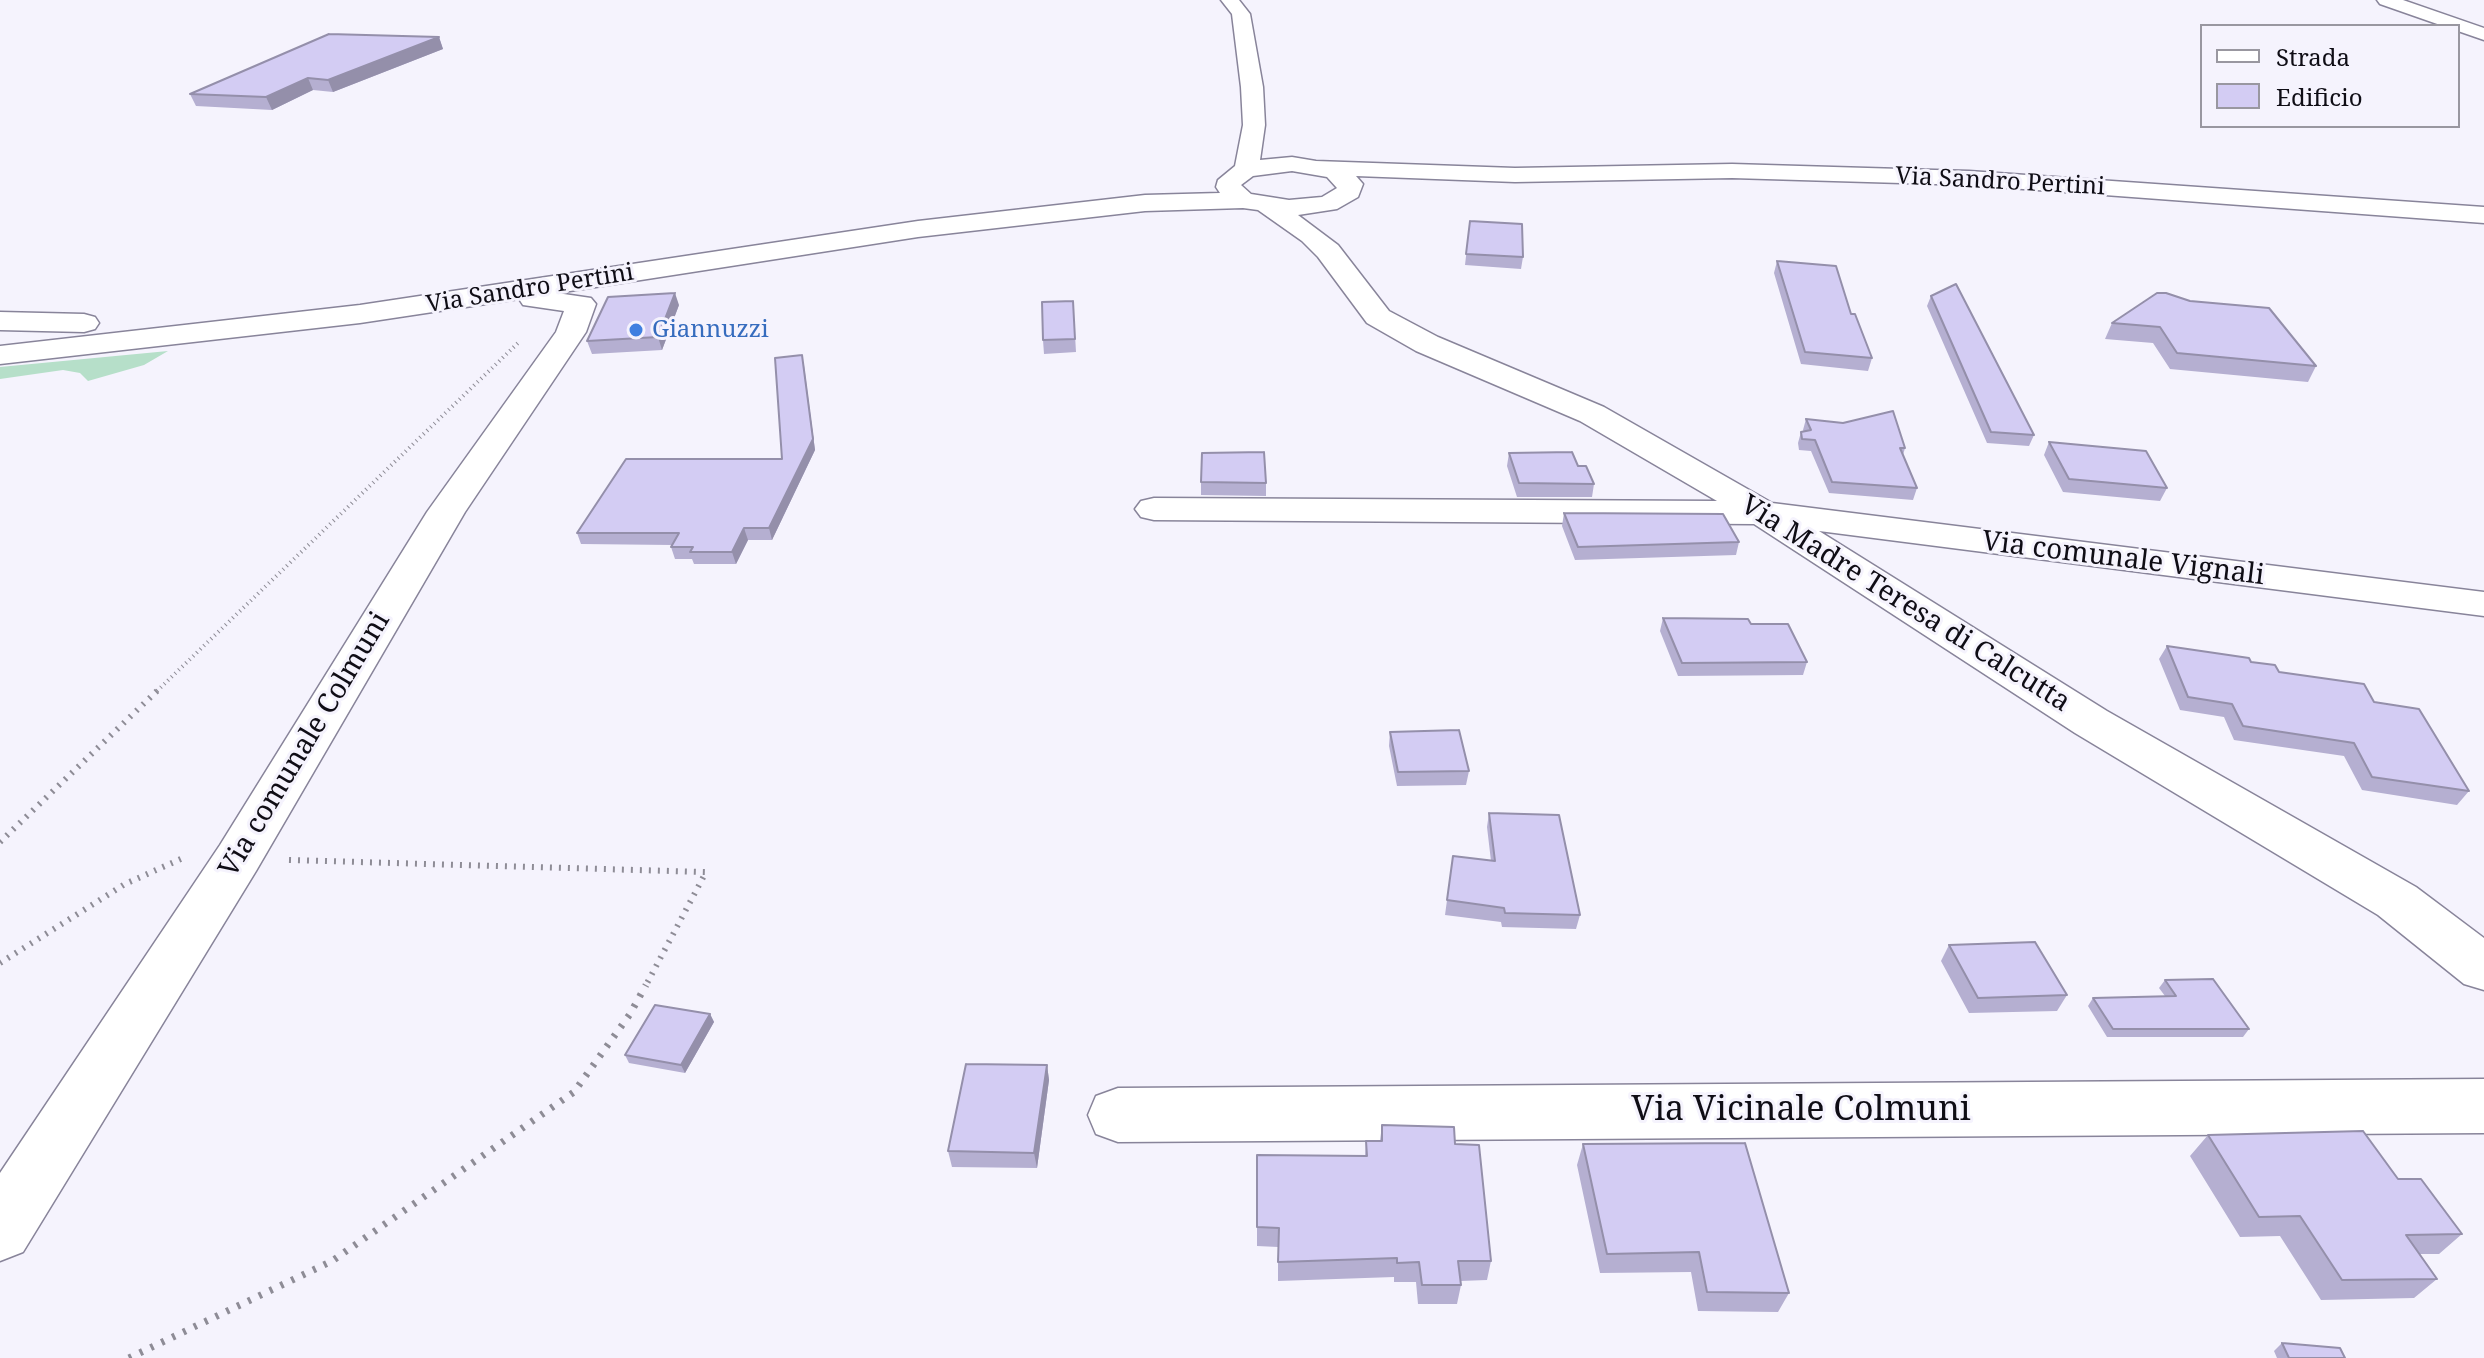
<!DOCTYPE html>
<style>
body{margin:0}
#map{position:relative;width:2484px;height:1358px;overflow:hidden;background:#f5f3fd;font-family:"Noto Serif",serif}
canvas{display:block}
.legend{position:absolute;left:2200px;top:24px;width:260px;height:104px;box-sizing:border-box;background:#f5f3fd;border:2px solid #9997a0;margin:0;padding:10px 14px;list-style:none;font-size:24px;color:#0f0d15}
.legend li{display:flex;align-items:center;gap:16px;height:40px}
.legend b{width:40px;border:2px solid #9997a0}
</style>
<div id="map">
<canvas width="2484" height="1358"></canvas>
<ul class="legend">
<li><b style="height:10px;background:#fff"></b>Strada</li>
<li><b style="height:22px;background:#d3ccf3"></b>Edificio</li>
</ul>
</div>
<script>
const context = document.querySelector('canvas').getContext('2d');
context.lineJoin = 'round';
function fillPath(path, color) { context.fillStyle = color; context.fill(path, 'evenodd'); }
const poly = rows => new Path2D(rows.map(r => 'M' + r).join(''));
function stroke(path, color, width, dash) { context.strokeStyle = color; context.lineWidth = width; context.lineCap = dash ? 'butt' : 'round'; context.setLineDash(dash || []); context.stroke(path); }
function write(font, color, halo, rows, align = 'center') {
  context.font = font + ' "Noto Serif",serif'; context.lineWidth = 6; context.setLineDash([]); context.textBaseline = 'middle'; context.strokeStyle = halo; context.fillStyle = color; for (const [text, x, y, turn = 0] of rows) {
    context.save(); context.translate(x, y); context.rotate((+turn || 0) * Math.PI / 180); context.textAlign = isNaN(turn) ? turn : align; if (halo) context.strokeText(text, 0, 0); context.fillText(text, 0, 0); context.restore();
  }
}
const green = poly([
 [168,351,144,365,88,381,80,373,63,370,0,379,0,367]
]);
const pathFar2 = poly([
 [157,691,518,343]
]);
const pathFar1 = poly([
 [0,842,159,689],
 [289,860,706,872,645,987],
 [0,963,125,884,183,858]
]);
const path = poly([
 [129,1358,332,1261,574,1092,630,1014,646,985]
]);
const minor = poly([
 [1221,0,1239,0,1250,14,1263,87,1265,125,1260,160,1292,157,1316,161,1515,168,1732,164,1969,171,2484,207,2484,223,1969,185,1732,178,1515,182,1356,176,1363,184,1358,197,1337,209,1298,215,1338,245,1389,311,1438,337,1604,407,1772,503,2484,592,2484,616,1819,531,2107,711,2416,887,2484,938,2484,990,2464,984,2378,915,2075,733,1754,524,1154,520,1141,517,1135,509,1141,501,1154,498,1717,501,1580,421,1416,351,1367,323,1318,257,1302,241,1258,210,1243,208,1145,211,918,237,557,293,591,298,596,304,586,332,465,512,256,871,23,1252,0,1261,0,1173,220,845,427,512,556,332,564,311,523,305,519,299,360,323,0,364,0,346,360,305,918,221,1145,195,1220,193,1216,187,1218,180,1235,166,1243,125,1241,87,1232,14,1221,0],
 [1292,171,1327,177,1337,188,1322,197,1289,200,1251,194,1241,185,1253,176,1292,171],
 [0,312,84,314,95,317,99,323,95,329,84,332,0,330,0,312],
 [2484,1079,2484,1133,1118,1142,1096,1134,1088,1115,1096,1096,1118,1088,2484,1079]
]);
const major = poly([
 [2377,0,2403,0,2484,28,2484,40,2458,31,2458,26,2443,26,2380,4,2377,0]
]);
const wall = poly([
 [439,37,443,49,333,92,313,90,272,110,196,106,190,94],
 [1470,221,1523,257,1521,269,1465,265],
 [1777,261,1851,314,1872,358,1868,371,1801,364,1774,273],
 [2157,293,2316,366,2308,382,2170,369,2153,343,2105,339,2112,323],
 [1931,296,2034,435,2029,446,1987,443,1927,306],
 [1073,301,1076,352,1044,354,1043,340],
 [679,305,662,350,592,354,587,341],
 [804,365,815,450,772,540,748,540,736,564,694,564,692,559,675,559,671,547,672,545,581,544,577,533,782,459],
 [1806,419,1905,448,1903,455,1917,488,1913,500,1829,493,1811,451,1799,450,1798,443,1801,432,1804,432,1803,430],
 [2049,442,2167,488,2160,501,2063,492,2044,455],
 [1509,453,1578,466,1594,484,1592,497,1517,497,1507,466],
 [1201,482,1266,483,1266,496,1201,495],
 [1564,513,1739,542,1736,555,1575,560,1562,526],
 [1663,618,1751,624,1807,662,1803,675,1678,676,1660,631],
 [2167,646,2251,662,2279,672,2374,702,2469,791,2457,805,2362,790,2344,756,2234,740,2224,717,2180,710,2159,659],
 [1390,732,1469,771,1466,785,1397,786,1389,746],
 [1489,813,1580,915,1576,929,1502,927,1501,922,1445,915,1453,856,1491,861,1487,827],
 [1949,945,2067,995,2057,1011,1969,1013,1941,961],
 [2165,980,2249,1029,2243,1037,2107,1037,2088,1006,2093,998,2165,996,2159,988],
 [710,1014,714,1022,685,1073,629,1063,625,1055],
 [1047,1065,1049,1080,1037,1168,952,1167,948,1151],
 [1382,1125,1455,1144,1491,1261,1487,1280,1460,1281,1461,1285,1457,1304,1418,1304,1416,1282,1394,1282,1394,1277,1278,1281,1278,1247,1257,1246,1257,1155,1365,1156,1366,1141,1380,1141],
 [2208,1135,2398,1179,2462,1234,2439,1254,2420,1254,2437,1279,2414,1298,2321,1300,2280,1236,2240,1237,2190,1156],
 [1583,1144,1789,1293,1778,1312,1698,1311,1691,1272,1600,1273,1577,1165],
 [2282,1343,2345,1358,2277,1358,2274,1351]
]);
const shadedWall = poly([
 [439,37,443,49,333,92,328,80],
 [308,78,313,90,272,110,266,97],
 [675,293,679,305,662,350,658,337],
 [802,355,815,450,772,540,769,528],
 [744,528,748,540,736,564,732,552],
 [710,1014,714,1022,685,1073,681,1065],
 [1047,1065,1049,1080,1037,1168,1034,1153]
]);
const building = poly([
 [329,34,439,37,328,80,308,78,266,97,190,94,329,34],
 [1470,221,1522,224,1523,257,1466,254,1470,221],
 [1777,261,1836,266,1851,314,1855,314,1872,358,1805,352,1777,261],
 [1956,284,2034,435,1991,432,1931,296,1956,284],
 [675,293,658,337,587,341,608,297,675,293],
 [2157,293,2166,293,2190,301,2269,308,2316,366,2177,353,2160,327,2112,323,2157,293],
 [1073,301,1075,339,1043,340,1042,302,1073,301],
 [802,355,813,439,769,528,744,528,732,552,690,552,693,547,671,547,679,533,577,533,626,459,782,459,775,358,802,355],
 [1893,411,1905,448,1900,448,1917,488,1832,482,1815,440,1802,439,1801,432,1811,430,1806,419,1843,423,1893,411],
 [2049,442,2146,451,2167,488,2069,479,2049,442],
 [1264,452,1266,483,1201,482,1202,453,1264,452],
 [1572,452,1578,466,1586,466,1594,484,1519,483,1509,453,1572,452],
 [1564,513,1723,514,1739,542,1578,547,1564,513],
 [1663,618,1748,619,1751,624,1788,624,1807,662,1682,663,1663,618],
 [2167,646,2249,658,2251,662,2275,665,2279,672,2364,684,2374,702,2419,709,2469,791,2372,777,2354,743,2243,726,2232,704,2188,697,2167,646],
 [1459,730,1469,771,1398,772,1390,732,1459,730],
 [1489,813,1559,815,1580,915,1505,913,1504,908,1447,900,1453,856,1495,861,1489,813],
 [2035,942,2067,995,1978,998,1949,945,2035,942],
 [2213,979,2249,1029,2113,1029,2093,998,2176,996,2165,980,2213,979],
 [655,1005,710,1014,681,1065,625,1055,655,1005],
 [966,1064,1047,1065,1034,1153,948,1151,966,1064],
 [1382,1125,1454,1127,1455,1144,1479,1145,1491,1261,1458,1261,1461,1285,1422,1285,1419,1262,1397,1263,1397,1258,1278,1262,1279,1228,1257,1227,1257,1155,1367,1156,1366,1141,1382,1141,1382,1125],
 [2363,1131,2398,1179,2421,1179,2462,1234,2406,1235,2437,1279,2342,1280,2300,1216,2259,1217,2208,1135,2363,1131],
 [1745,1143,1789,1293,1707,1292,1699,1252,1607,1254,1583,1144,1745,1143],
 [2282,1343,2340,1348,2345,1358,2289,1358,2282,1343]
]);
const markers = [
 [636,330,8,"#3f7fe0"]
];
const farStreetnames = [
 ["Via Sandro Pertini",2000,182,3],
 ["Via Sandro Pertini",530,289,-9]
];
const farShopnames = [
 ["Giannuzzi",652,330]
];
const streetNames = [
 ["Via comunale Vignali",2123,559,7],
 ["Via Madre Teresa di Calcutta",1905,604,32],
 ["Via comunale Colmuni",305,745,-59]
];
const nearStreetnames = [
 ["Via Vicinale Colmuni",1801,1110]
];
fillPath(green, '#b6dfc9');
stroke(minor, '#88849a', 3);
stroke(major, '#88849a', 3);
stroke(pathFar2, '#8e8c96', 4, [1, 4]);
stroke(pathFar1, '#8e8c96', 6, [2, 7]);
stroke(path, '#8e8c96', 7, [3, 9]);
fillPath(minor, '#fff');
fillPath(major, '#fff');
fillPath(wall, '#b5afd1');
fillPath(shadedWall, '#948faa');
fillPath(building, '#d3ccf3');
stroke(building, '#948faa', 2);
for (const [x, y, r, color] of markers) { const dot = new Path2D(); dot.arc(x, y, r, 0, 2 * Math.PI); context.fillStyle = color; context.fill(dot); stroke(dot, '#f5f3fd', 3); }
write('24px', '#0f0d15', '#f5f3fd', farStreetnames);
write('24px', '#366cbe', '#f5f3fd', farShopnames, 'left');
write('28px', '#0f0d15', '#f5f3fd', streetNames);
write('34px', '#0f0d15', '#f5f3fd', nearStreetnames);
</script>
